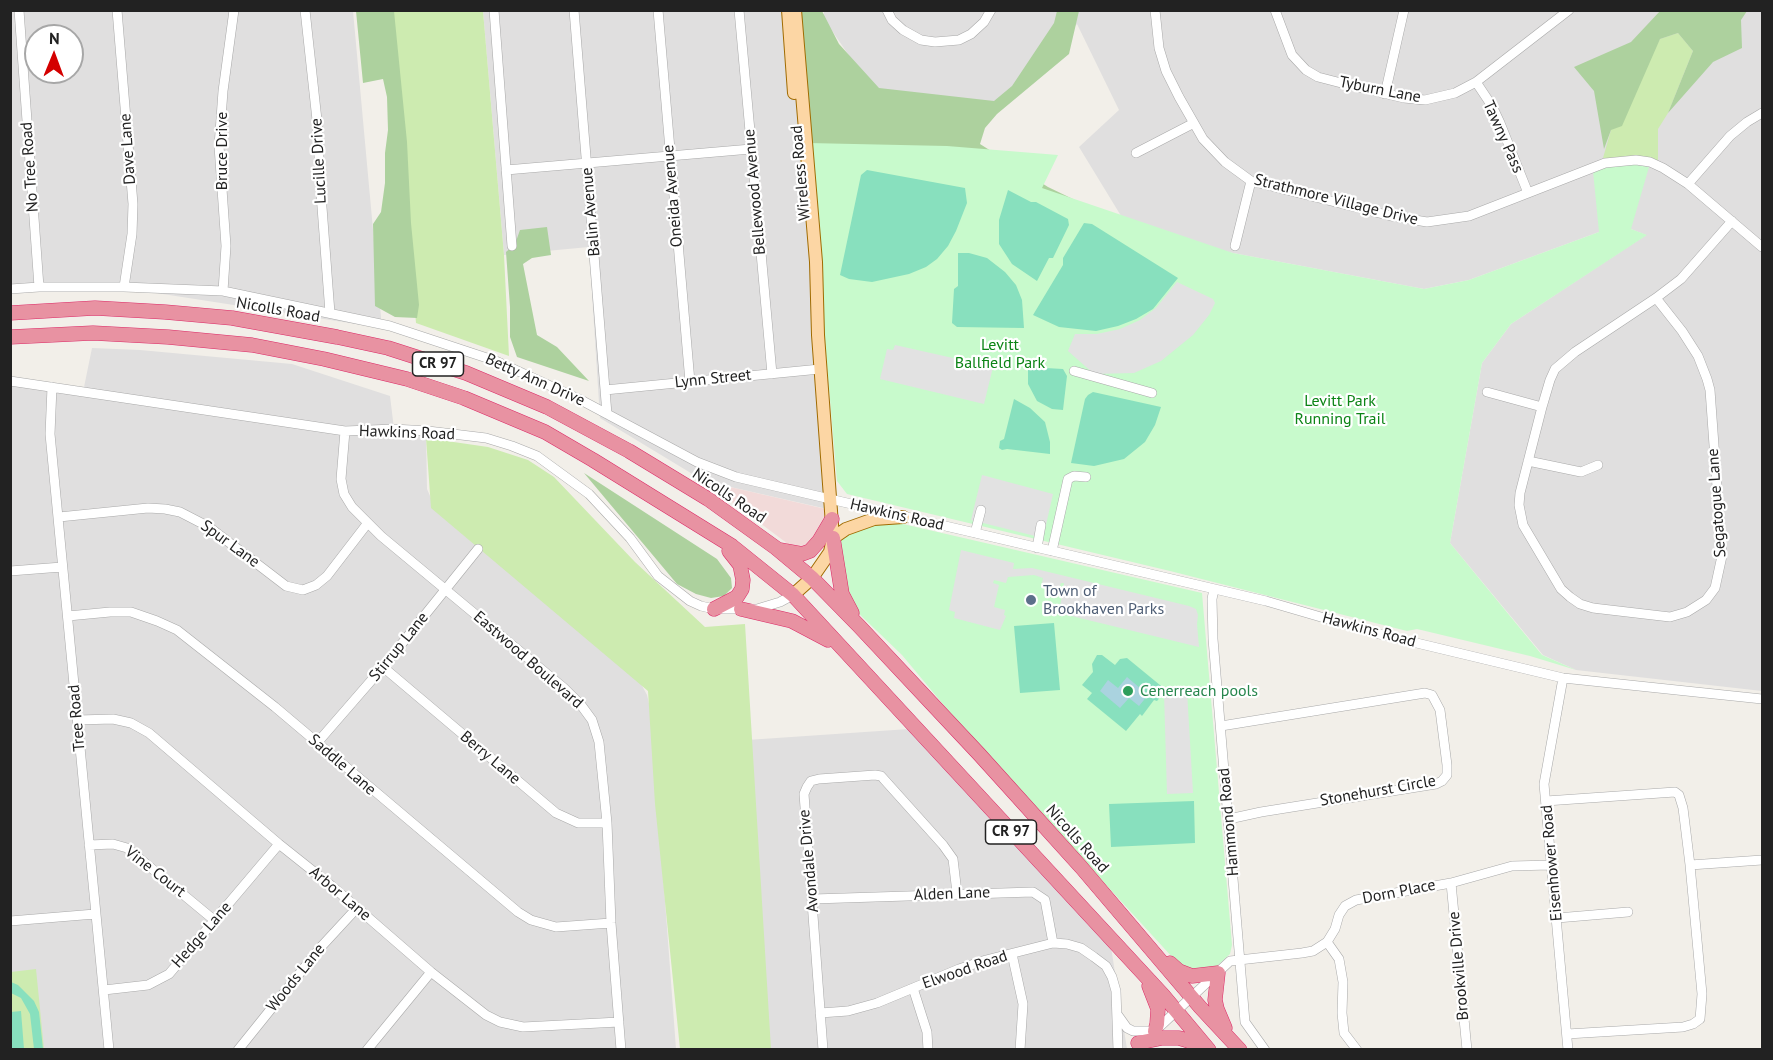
<!DOCTYPE html>
<style>
body{margin:0}
#map{position:relative;width:1773px;height:1060px;overflow:hidden;background:#f2efe9;font-family:"PT Sans",sans-serif}
canvas{display:block}
.frame{position:absolute;inset:0;border:12px solid #222;pointer-events:none}
.north{position:absolute;left:24px;top:24px;width:60px;height:60px;box-sizing:border-box;background:#fff;border:2px solid #a7a7a7;border-radius:50%;rotate:1deg;font-size:16px;font-weight:700;line-height:24px;text-align:center;color:#222}
.north::after{content:'';display:block;margin:auto;width:21px;height:27px;background:#d40000;clip-path:polygon(50% 0,100% 100%,50% 72%,0 100%)}
</style>
<div id="map">
<canvas width="1773" height="1060"></canvas>
<div class="frame"></div>
<div class="north">N</div>
</div>
<script>
const context = document.querySelector('canvas').getContext('2d');
context.lineJoin = 'round';
function fillPath(path, color) { context.fillStyle = color; context.fill(path, 'evenodd'); }
const poly = rows => new Path2D(rows.map(r => 'M' + r).join(''));
function stroke(path, color, width, dash) { context.strokeStyle = color; context.lineWidth = width; context.lineCap = dash ? 'butt' : 'round'; context.setLineDash(dash || []); context.stroke(path); }
function write(font, color, halo, rows, align = 'center') {
  context.font = font + ' "PT Sans",sans-serif'; context.lineWidth = 4.5; context.setLineDash([]); context.textBaseline = 'middle'; context.strokeStyle = halo; context.fillStyle = color; for (const [text, x, y, turn = 0] of rows) {
    context.save(); context.translate(x, y); context.rotate((+turn || 0) * Math.PI / 180); context.textAlign = isNaN(turn) ? turn : align; if (halo) context.strokeText(text, 0, 0); context.fillText(text, 0, 0); context.restore();
  }
}
const residential = poly([
 [10,11,353,11,382,328,124,288,11,292],
 [36,36,72,36,72,72,36,72],
 [483,11,798,11,828,375,836,511,704,481,600,418,589,247,504,255],
 [824,11,1762,11,1762,691,1576,670,1543,655,1450,543,1482,363,1511,324,1646,235,1631,229,1599,232,1469,280,1424,289,1233,253,1129,229,1079,147,1119,110,1077,24,1006,105,878,98,824,19],
 [92,348,140,350,292,364,390,396,394,429,426,432,427,489,437,512,639,680,647,695,651,712,676,1049,11,1050,11,381,83,392],
 [909,729,1111,947,1127,1049,769,1049,747,740]
]);
const commercial = poly([
 [704,481,830,510,831,519,800,553]
]);
const grass = poly([
 [390,11,483,11,504,255,509,356,416,323],
 [1678,33,1693,51,1668,113,1658,129,1658,161,1603,158,1611,130,1660,39],
 [426,438,488,447,528,460,554,477,635,562,705,627,745,624,771,1049,680,1049,655,804,648,691,431,508],
 [36,969,44,1049,11,1050,11,972]
]);
const forest = poly([
 [1661,10,1747,11,1741,20,1742,48,1713,62,1668,113,1693,51,1678,33,1660,39,1622,126,1611,130,1604,149,1594,91,1574,67,1631,42],
 [356,11,394,11,407,142,411,223,419,305,417,318,395,317,375,306,373,224,381,212,385,183,385,153,388,130,387,97,383,79,363,83],
 [799,11,822,11,839,44,879,88,994,101,1012,86,1054,23,1057,11,1079,11,1069,54,997,114,985,128,980,144,1048,187,1077,201,832,349],
 [547,227,551,255,532,258,523,264,537,335,557,347,589,381,517,357,510,337,510,307,506,252,515,244,520,230],
 [584,473,717,559,731,578,732,588,724,596,711,598,696,594,677,584]
]);
const park = poly([
 [808,143,947,146,1058,155,1042,188,1233,253,1424,289,1469,280,1599,232,1593,171,1623,163,1649,167,1631,229,1647,235,1511,324,1482,363,1450,543,1542,655,1576,670,1530,656,1417,629,1407,631,1170,571,847,494,837,481],
 [864,515,1202,593,1232,945,1230,954,1217,966,1210,971,1184,970,967,733,902,655,851,606,838,563,840,534,847,526]
]);
const pitch = poly([
 [867,170,965,188,967,203,956,231,948,246,937,259,926,267,909,274,872,282,849,279,840,275,861,175],
 [1008,190,1031,202,1036,202,1068,219,1069,225,1053,258,1049,258,1037,281,1012,264,999,244,999,220],
 [1084,223,1092,224,1178,278,1153,309,1136,319,1118,326,1096,331,1059,327,1033,315,1063,265,1063,258],
 [958,253,969,253,987,258,1005,272,1016,285,1022,300,1024,328,957,327,952,323,954,289,958,286],
 [1028,367,1063,369,1067,376,1063,410,1052,409,1037,401,1028,384],
 [1093,392,1161,407,1155,425,1145,442,1124,459,1094,466,1071,463,1085,399,1088,395],
 [1014,399,1030,408,1045,422,1050,442,1050,454,1007,449,1002,450,999,448,1000,441,1004,439],
 [1054,623,1060,690,1020,693,1014,626],
 [1097,655,1102,655,1115,665,1120,659,1127,658,1166,690,1157,701,1154,700,1142,716,1140,714,1126,731,1087,699,1092,693,1082,685,1093,672,1092,664],
 [1194,801,1195,843,1111,847,1109,804],
 [11,982,18,985,34,1001,39,1012,43,1049,34,1049,30,1014,21,998,11,993],
 [21,1011,24,1049,11,1049,11,1012]
]);
const parking = poly([
 [1177,282,1213,299,1215,303,1209,315,1193,335,1161,361,1134,373,1094,374,1068,351,1075,334,1097,334,1120,329,1140,320,1156,308],
 [895,345,993,367,984,404,880,379,887,349,893,350],
 [982,475,1053,494,1043,538,971,520],
 [961,550,1014,563,1013,569,1032,568,1189,606,1196,609,1198,615,1197,624,1199,647,1059,613,1064,583,1061,583,1059,588,1042,583,1043,578,1034,575,1008,577,1006,583,994,580,993,583,999,585,994,607,1005,610,1004,615,1006,616,1000,630,954,618,955,612,949,610],
 [1187,691,1193,793,1167,794,1164,693]
]);
const water = poly([
 [1127,677,1148,695,1139,706,1129,698,1120,708,1100,691,1108,680,1118,688]
]);
const minor = poly([
 [19,10,39,287],
 [117,10,133,204,132,234,124,287],
 [305,10,317,120,321,194,330,313],
 [494,10,512,246],
 [574,10,607,414],
 [658,10,690,382],
 [739,10,772,374],
 [887,10,892,20,903,30,921,40,935,42,959,40,971,34,984,22,991,10],
 [1155,10,1159,48,1166,71,1179,97,1203,139,1225,162,1251,181,1391,216,1427,222,1469,216,1605,163,1636,160,1650,162,1663,168,1688,184,1762,247],
 [1275,10,1292,55,1306,70,1318,77,1345,84,1404,98,1425,100,1455,93,1476,82,1569,10],
 [1476,82,1492,106,1500,123,1528,193],
 [1385,94,1404,10],
 [1136,153,1194,123],
 [506,170,751,149],
 [1688,184,1730,136,1747,122,1762,113],
 [1235,246,1251,181],
 [10,289,39,287,124,287,223,291,390,326,496,361,579,399,697,462,736,477,1266,601,1379,634,1563,678,1762,699],
 [223,291,226,246,219,146,223,91,234,10],
 [1656,298,1682,331,1698,356,1707,379,1710,390,1722,556,1715,588,1706,600,1687,612,1670,617,1593,608,1580,604,1570,597,1561,589,1523,525,1519,505,1520,493,1542,407,1550,380,1555,369,1575,352,1656,298,1681,279,1732,221],
 [1074,371,1152,393],
 [10,381,345,431,394,429,428,431,486,438,512,446,537,456,589,494,630,538,658,576,690,601,701,606,714,609,757,609,780,602,793,595],
 [52,387,50,434,109,1050],
 [605,390,820,369],
 [1487,392,1542,407],
 [345,431,341,479,344,494,352,507,381,536,564,688,581,705,592,720,599,742,607,823,611,923,621,1050],
 [1528,461,1581,472,1598,465],
 [59,517,148,508,165,509,180,512,209,527,286,586,303,590,316,585,327,576,367,524],
 [975,533,981,510],
 [1037,548,1041,525],
 [1052,551,1068,479,1074,476,1086,477],
 [10,571,62,567],
 [1214,589,1212,599,1213,639,1245,1022,1265,1050],
 [68,616,110,612,131,612,157,621,177,630,275,707,518,912,531,920,556,927,611,923],
 [383,667,556,813,578,823,607,823],
 [1563,678,1544,784,1568,1050],
 [78,720,113,719,131,723,149,733,279,844,333,887,431,972,486,1015,500,1022,523,1027,619,1022],
 [1221,726,1425,693,1432,695,1440,710,1447,765,1447,775,1442,781,1436,784,1261,812,1229,819],
 [317,743,383,667,478,549],
 [1546,801,1675,792,1679,795,1683,808,1690,865,1702,994,1700,1019,1693,1024,1683,1027,1567,1034],
 [89,845,113,844,127,848,214,920],
 [1690,865,1762,860],
 [1451,883,1467,1050],
 [813,899,1033,892,1045,900,1053,943],
 [1557,918,1628,912],
 [10,921,95,914],
 [1327,942,1339,959,1343,982,1342,1013,1344,1033,1357,1050],
 [1012,954,1023,1004,1020,1050],
 [913,988,927,1032,928,1050],
 [104,990,148,985,169,974,279,844],
 [820,1013,848,1011,877,1003,959,969,986,960,1053,943,1067,944,1081,948,1094,957,1106,966,1112,977,1116,991,1118,1050],
 [1117,1014,1127,1028,1133,1031,1155,1031],
 [1155,1031,1230,961,1302,953,1313,951,1327,942,1335,929,1339,915,1345,906,1356,900,1451,883,1512,866,1550,865],
 [238,1050,320,948,356,909],
 [367,1050,431,972],
 [823,1050,804,794,807,787,811,781,819,779,875,775,881,776,943,845,953,859,957,893]
]);
const major = poly([
 [788,10,794,93],
 [833,538,846,529,874,519,903,517],
 [793,595,812,578,830,552,833,538,818,335,816,262,795,10]
]);
const highway = poly([
 [10,313,95,308,165,312,232,318,337,337,388,348,466,373,547,407,629,451,708,499,776,548,812,578,859,626,979,754,1081,867,1200,1007,1240,1050],
 [10,337,93,333,168,337,252,345,324,359,407,379,464,398,545,432,593,460,732,546,793,595,1163,995,1209,1050],
 [833,538,842,594,852,613],
 [780,550,802,554,810,551,819,541,832,519],
 [714,609,737,597,742,589,743,580,740,565,729,551],
 [741,609,792,621,828,640],
 [1170,963,1179,971,1192,976,1218,973,1215,1000,1217,1009,1225,1028],
 [1149,986,1158,1009,1157,1024,1155,1031],
 [1138,1043,1162,1038,1179,1038,1189,1041,1201,1050]
]);
const markers = [
 [1031,600,6,"#5c6f8a"],
 [1128,691,6,"#2e9e5b"]
];
const shields = [
 [438,364,51],
 [1011,832,51]
];
const shieldNames = [
 ["CR 97",438,364],
 ["CR 97",1011,832]
];
const streetNames = [
 ["Tyburn Lane",1380,90,11],
 ["Tawny Pass",1503,137,66],
 ["Dave Lane",128,149,-94],
 ["Bruce Drive",222,151,-90],
 ["Lucille Drive",319,161,-93],
 ["No Tree Road",30,167,-94],
 ["Wireless Road",801,173,-95],
 ["Bellewood Avenue",755,192,-95],
 ["Oneida Avenue",673,196,-95],
 ["Strathmore Village Drive",1336,200,14],
 ["Balin Avenue",591,212,-95],
 ["Nicolls Road",278,310,10],
 ["Lynn Street",713,379,-6],
 ["Betty Ann Drive",535,380,24],
 ["Hawkins Road",407,433,2],
 ["Nicolls Road",729,496,34],
 ["Segatogue Lane",1717,503,-94],
 ["Hawkins Road",897,515,13],
 ["Spur Lane",230,544,36],
 ["Hawkins Road",1369,630,15],
 ["Stirrup Lane",399,647,-51],
 ["Eastwood Boulevard",528,660,41],
 ["Tree Road",77,718,-95],
 ["Berry Lane",490,758,40],
 ["Saddle Lane",342,765,41],
 ["Stonehurst Circle",1378,791,-10],
 ["Hammond Road",1229,822,-95],
 ["Nicolls Road",1077,839,48],
 ["Avondale Drive",809,861,-95],
 ["Eisenhower Road",1552,863,-95],
 ["Vine Court",155,872,38],
 ["Dorn Place",1399,892,-11],
 ["Arbor Lane",340,894,40],
 ["Alden Lane",952,894,-2],
 ["Hedge Lane",202,935,-49],
 ["Brookville Drive",1459,966,-95],
 ["Elwood Road",965,970,-19],
 ["Woods Lane",296,978,-51]
];
const parkNames = [
 ["Levitt",1000,345],
 ["Ballfield Park",1000,363],
 ["Levitt Park",1340,401],
 ["Running Trail",1340,419]
];
const serviceNames = [
 ["Town of",1043,591],
 ["Brookhaven Parks",1043,609]
];
const leisureNames = [
 ["Cenerreach pools",1140,691]
];
fillPath(residential, '#e0dfdf');
fillPath(commercial, '#f2dad9');
fillPath(grass, '#cdebb0');
fillPath(forest, '#add19e');
fillPath(park, '#c8facc');
fillPath(pitch, '#88e0be');
fillPath(parking, '#e2e2e2');
fillPath(water, '#aad3df');
stroke(minor, '#a9a9a9', 10);
stroke(major, '#a06b00', 14);
stroke(highway, '#dc2a67', 15);
stroke(minor, '#fff', 9);
stroke(major, '#fcd6a4', 12);
stroke(highway, '#e892a2', 14);
for (const [x, y, r, color] of markers) { const dot = new Path2D(); dot.arc(x, y, r, 0, 2 * Math.PI); context.fillStyle = color; context.fill(dot); stroke(dot, '#fff', 2); }
for (const [x, y, w] of shields) { const box = new Path2D(); box.roundRect(x - w / 2, y - 12, w, 24, 4.5); context.fillStyle = '#fff'; context.fill(box); stroke(box, '#222', 1.5); }
write('bold 15px', '#222', null, shieldNames);
write('16px', '#222', '#fff', streetNames);
write('16px', '#0c8416', '#fff', parkNames);
write('16px', '#4e5e75', '#fff', serviceNames, 'left');
write('16px', '#27864d', '#fff', leisureNames, 'left');
</script>
